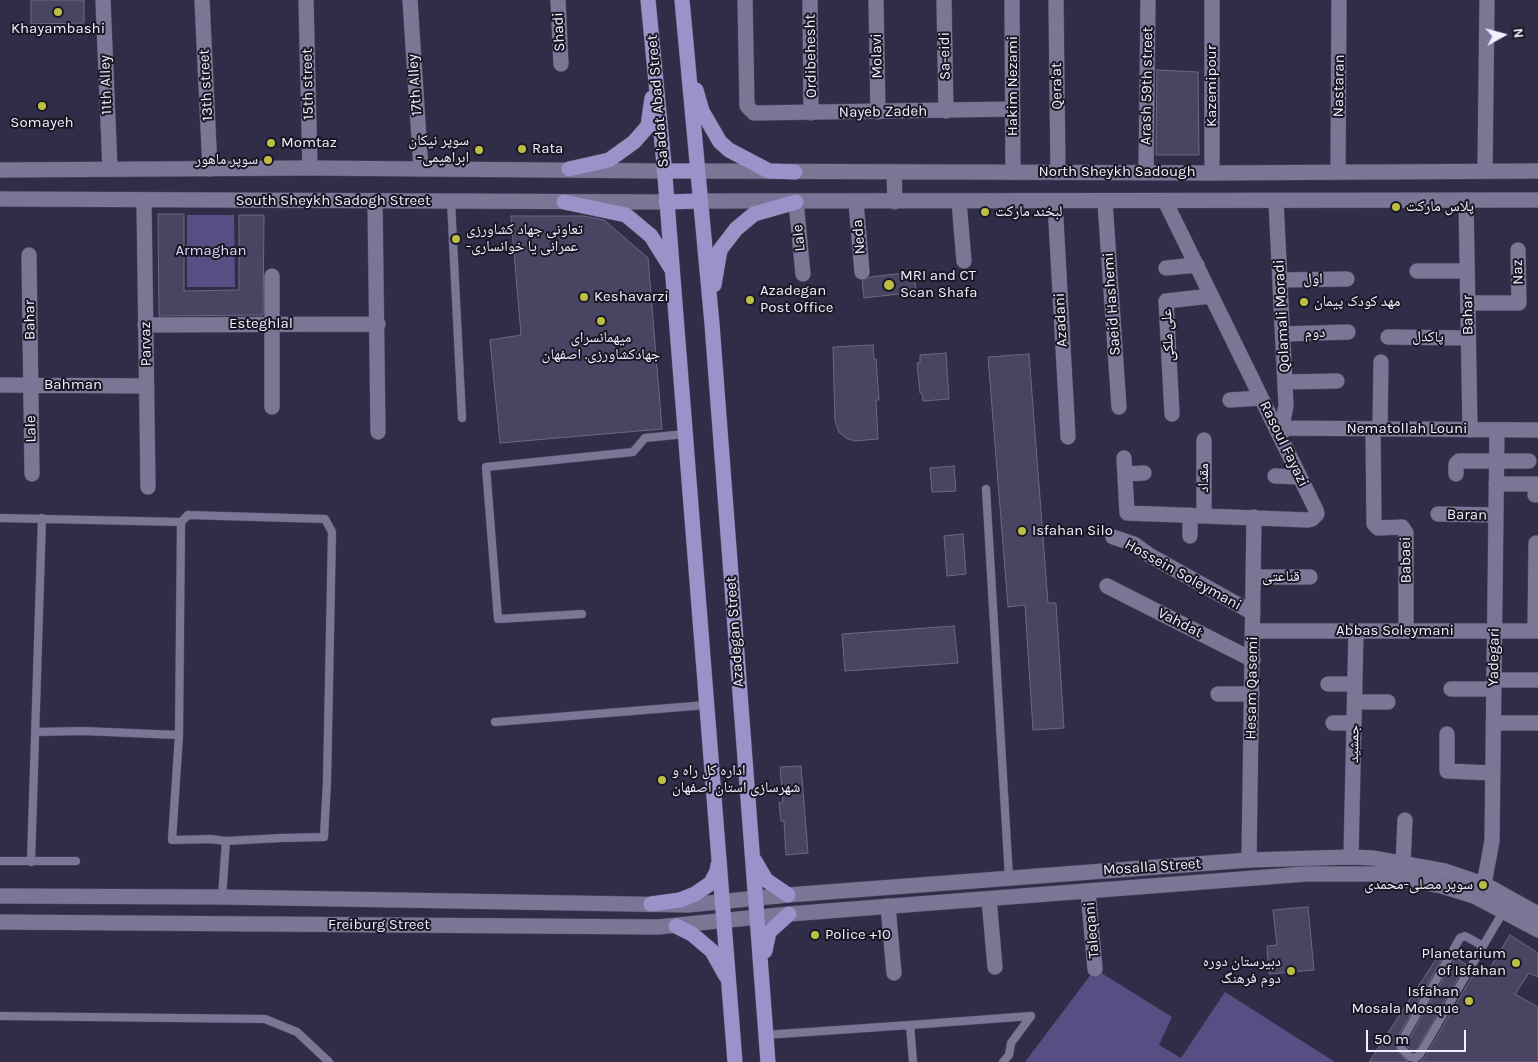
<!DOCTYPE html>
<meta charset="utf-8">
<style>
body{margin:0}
#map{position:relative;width:1538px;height:1062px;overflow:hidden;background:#312d48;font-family:Karla,sans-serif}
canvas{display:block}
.north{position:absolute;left:1478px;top:10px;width:50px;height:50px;-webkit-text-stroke:4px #191724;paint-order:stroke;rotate:83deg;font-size:14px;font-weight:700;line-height:20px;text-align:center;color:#f1effe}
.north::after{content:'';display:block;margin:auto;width:18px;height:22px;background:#f1effe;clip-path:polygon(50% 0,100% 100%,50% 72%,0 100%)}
.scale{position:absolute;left:1366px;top:1030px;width:100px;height:22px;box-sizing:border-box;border:2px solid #f1effe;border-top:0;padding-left:6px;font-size:15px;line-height:18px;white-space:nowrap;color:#f1effe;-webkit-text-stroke:4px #191724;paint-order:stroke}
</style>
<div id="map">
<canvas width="1538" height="1062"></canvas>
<div class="north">N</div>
<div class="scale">50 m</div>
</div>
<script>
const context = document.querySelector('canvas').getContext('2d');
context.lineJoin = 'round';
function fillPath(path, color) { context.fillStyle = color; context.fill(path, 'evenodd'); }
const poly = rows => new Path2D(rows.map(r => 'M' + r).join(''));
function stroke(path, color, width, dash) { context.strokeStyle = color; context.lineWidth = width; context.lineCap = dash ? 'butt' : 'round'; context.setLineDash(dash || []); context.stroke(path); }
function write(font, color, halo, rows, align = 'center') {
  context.font = font + ' Karla,"Noto Naskh Arabic",sans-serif'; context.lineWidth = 4; context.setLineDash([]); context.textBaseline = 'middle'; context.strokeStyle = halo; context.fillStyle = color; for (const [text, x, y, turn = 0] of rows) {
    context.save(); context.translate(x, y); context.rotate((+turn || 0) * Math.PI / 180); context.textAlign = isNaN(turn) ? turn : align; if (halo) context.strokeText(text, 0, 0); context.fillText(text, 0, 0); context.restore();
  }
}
const green = poly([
 [187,215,234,215,235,287,187,287],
 [1095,969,1172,1017,1159,1045,1181,1058,1225,992,1335,1062,1025,1062]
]);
const building = poly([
 [31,0,84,0,84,23,31,24,31,0],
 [1157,70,1198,72,1199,155,1156,155,1157,70],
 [158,214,184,214,184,291,239,290,239,215,264,215,263,315,159,316,158,214],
 [511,216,584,216,604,220,648,258,662,429,500,443,490,340,521,335,511,216],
 [914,272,916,292,864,298,862,281,870,277,914,272],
 [873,345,874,359,876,359,879,400,876,400,878,439,854,441,846,438,839,432,835,421,833,347,873,345],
 [946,353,949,399,923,401,922,393,920,393,917,363,920,363,920,355,946,353],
 [1029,354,1048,603,1056,603,1064,728,1033,730,1025,605,1008,607,988,357,1029,354],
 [954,466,956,491,932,492,930,468,954,466],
 [963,534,966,574,947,576,944,536,963,534],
 [954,626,958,663,845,671,842,634,954,626],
 [801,766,808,853,786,855,784,821,781,821,779,803,783,802,780,767,801,766],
 [1308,907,1314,970,1269,974,1267,946,1277,945,1273,910,1308,907],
 [1510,935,1538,953,1538,977,1529,973,1515,994,1538,1007,1538,1062,1420,1062,1425,1057,1476,970,1485,976,1510,935],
 [1442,950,1446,952,1396,1040,1396,1050,1408,1062,1369,1062,1442,950],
 [1455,958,1466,964,1416,1051,1413,1052,1407,1046,1407,1043,1455,958]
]);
const lane = poly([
 [451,202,462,418],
 [986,489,1009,878],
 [188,515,325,519,332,532,327,782,324,837,281,838,226,841,211,839,172,840,179,735,181,522,188,515],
 [0,518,181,522],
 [582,614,498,619,486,467,633,452,645,438,685,434],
 [495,722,707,705],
 [35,732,83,731,179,735],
 [0,861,76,861],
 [31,862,42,518],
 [222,897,226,841],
 [1483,946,1465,936,1460,938,1401,1042,1401,1048,1410,1057,1416,1058,1420,1054,1483,946,1503,912],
 [0,1016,265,1019,297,1032,329,1062],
 [765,1035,910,1025],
 [913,1062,910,1025,1031,1016,1011,1043,1009,1055,1003,1062]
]);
const street = poly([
 [103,0,110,169],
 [202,0,210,169],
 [306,0,310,168],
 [410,0,421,169],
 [558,0,561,64],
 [745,0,747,106,754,113,1013,109],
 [810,0,811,113],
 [876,0,878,112],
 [944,0,946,111],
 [1012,0,1013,172],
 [1056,0,1058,172],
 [1212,0,1212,173],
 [1485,170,1487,0],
 [1338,171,1339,0],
 [1146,172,1148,0],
 [1466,200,1470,430],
 [144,201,148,487],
 [375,201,378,432],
 [796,202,803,274],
 [856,202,862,272],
 [959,202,964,261],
 [1055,202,1068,437],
 [1105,202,1119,407],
 [29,255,32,474],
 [1166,268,1197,265],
 [1417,271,1467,271],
 [1280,280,1347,279],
 [1468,303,1519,303,1518,250],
 [145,325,378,324],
 [1283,334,1348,332],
 [1388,337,1468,338],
 [1285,382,1337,381],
 [0,385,147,386],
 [1230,400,1261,398],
 [272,407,272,276],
 [1172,414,1166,301,1211,296],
 [1276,428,1538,430],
 [1276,428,1283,421,1286,406,1276,201],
 [1373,429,1374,524,1378,528,1402,527,1406,533,1406,631],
 [1380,429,1381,362],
 [1204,440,1204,516],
 [1124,458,1127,513,1308,520,1312,519,1317,514,1316,510,1165,201],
 [1125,474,1144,473],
 [1456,474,1456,464,1459,461,1529,461],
 [1275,476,1299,477],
 [1496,484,1536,484,1535,495],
 [1438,514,1496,515],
 [1190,515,1190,536],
 [1113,537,1134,544,1149,555,1253,613],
 [1253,577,1310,577],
 [1107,586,1253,660],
 [1253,631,1538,631],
 [1535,631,1536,543],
 [1494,680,1538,680],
 [1328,684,1355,684],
 [1451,689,1494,689],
 [1218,694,1252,694],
 [1355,702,1388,702],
 [1333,723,1354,723],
 [1493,723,1538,723],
 [1447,734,1447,771,1493,773],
 [1351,857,1356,631],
 [1249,860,1254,517],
 [1403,863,1405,820],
 [1484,884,1492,841,1497,430],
 [1088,891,1095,969],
 [989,899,995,967],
 [888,906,894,973]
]);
const secondary = poly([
 [0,170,310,168,664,171],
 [697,171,1212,173,1538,171],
 [894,172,895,202],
 [0,199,666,202],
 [700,201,1538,200],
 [0,896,222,897,688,905,788,895,1249,860,1351,857,1373,858,1445,871,1484,884,1538,914],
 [0,922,658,927,789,914,1306,874,1375,874,1442,886,1474,896,1538,930]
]);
const primary = poly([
 [648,0,664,164,735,1062],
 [682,0,712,324,768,1062],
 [696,90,702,111,720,142,729,150,769,171,795,172],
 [569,169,609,160,634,142,648,126,652,98],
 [664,171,697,171],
 [564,202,626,215,651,236,671,268],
 [666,202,700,201],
 [714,285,720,250,736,229,754,214,796,202],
 [755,861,766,880,788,895],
 [651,904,680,900,695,894,711,883,717,871,718,865],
 [676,926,692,934,712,951,726,976],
 [765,951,769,932,789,914]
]);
const markers = [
 [58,12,5,"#bcbf44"],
 [42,106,5,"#bcbf44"],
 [271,143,5,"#bcbf44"],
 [522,149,5,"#bcbf44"],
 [479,150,5,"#bcbf44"],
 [268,160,5,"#bcbf44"],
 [1396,207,5,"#bcbf44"],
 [985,212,5,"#bcbf44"],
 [456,239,5,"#bcbf44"],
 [889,285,6,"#bcbf44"],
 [584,297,5,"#bcbf44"],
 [750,300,5,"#bcbf44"],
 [1304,302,5,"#bcbf44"],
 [601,321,5,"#bcbf44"],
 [1022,531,5,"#bcbf44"],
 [662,780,5,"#bcbf44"],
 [1483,885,5,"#bcbf44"],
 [815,935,5,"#bcbf44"],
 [1516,963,5,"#bcbf44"],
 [1291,971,5,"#bcbf44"],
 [1469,1001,5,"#bcbf44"]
];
const poiNames = [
 ["Khayambashi",58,29,"center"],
 ["Somayeh",42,123,"center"],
 ["سوپر نیکان",469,141,"right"],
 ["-ابراهیمی",469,158,"right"],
 ["Momtaz",281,143],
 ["Rata",532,149],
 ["سوپر ماهور",258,160,"right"],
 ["پلاس مارکت",1406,207],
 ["لبخند مارکت",995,212],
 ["تعاونی جهاد کشاورزی",466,230],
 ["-عمرانی یا خوانساری",466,247],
 ["MRI and CT",900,276],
 ["Scan Shafa",900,293],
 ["Azadegan",760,291],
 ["Post Office",760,308],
 ["Keshavarzi",594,297],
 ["مهد کودک پیمان",1314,302],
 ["میهمانسرای",601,338,"center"],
 ["جهادکشاورزی. اصفهان",601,355,"center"],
 ["Isfahan Silo",1032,531],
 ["اداره کل راه و",672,771],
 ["شهرسازی استان اصفهان",672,788],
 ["سوپر مصلی-محمدی",1473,885,"right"],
 ["Police +10",825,935],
 ["Planetarium",1506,954,"right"],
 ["of Isfahan",1506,971,"right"],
 ["دبیرستان دوره",1281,962,"right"],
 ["دوم فرهنگ",1281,979,"right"],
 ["Isfahan",1459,992,"right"],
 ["Mosala Mosque",1459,1009,"right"]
];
const streetNames = [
 ["Shadi",559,32,-93],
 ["Ordibehesht",811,56,-91],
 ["Molavi",877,56,-91],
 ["Sa-eidi",945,56,-91],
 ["15th street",308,84,-91],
 ["11th Alley",106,85,-92],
 ["13th street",206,85,-93],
 ["17th Alley",415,85,-94],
 ["Hakim Nezami",1013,86,-90],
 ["Qera'at",1057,86,-91],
 ["Arash 59th street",1147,86,-89],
 ["Kazemipour",1212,86,-90],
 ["Nastaran",1339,86,-89],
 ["Sa'adat Abad Street",658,101,-95],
 ["Nayeb Zadeh",883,112,-1],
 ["North Sheykh Sadough",1117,172],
 ["South Sheykh Sadogh Street",333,201],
 ["Neda",859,237,-95],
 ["Lale",799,238,-96],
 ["Naz",1518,272,-92],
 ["اول",1313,279,-1],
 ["Saeid Hashemi",1112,304,-94],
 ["Bahar",1468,315,-91],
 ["Qolamali Moradi",1282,316,-93],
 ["Bahar",30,320,-91],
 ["Azadani",1061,320,-93],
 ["Esteghlal",261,324],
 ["دوم",1315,333,-2],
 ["علی ملکی",1168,335,-93],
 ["پاکدل",1428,337,1],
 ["Parvaz",146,344,-91],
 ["Bahman",73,385],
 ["Lale",31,429,-91],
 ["Nematollah Louni",1407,429],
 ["Rasoul Fayazi",1284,444,64],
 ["مقداد",1204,478,-90],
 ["Baran",1467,515,1],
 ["Babaei",1406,560,-91],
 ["Hossein Soleymani",1183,575,29],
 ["قناعتی",1281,577],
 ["Vahdat",1180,623,27],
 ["Abbas Soleymani",1395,631],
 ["Azadegan Street",735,632,-94],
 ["Yadegari",1494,657,-89],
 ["Hesam Qasemi",1252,688,-89],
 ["جمشید",1354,744,-89],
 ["Mosalla Street",1152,867,-4],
 ["Freiburg Street",379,925],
 ["Taleqani",1092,930,-95]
];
const parkNames = [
 ["Armaghan",211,251]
];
fillPath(green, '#584e83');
fillPath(building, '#484461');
stroke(building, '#6b6786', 1);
stroke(lane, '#4e4960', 9);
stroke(street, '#4e4960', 16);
stroke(secondary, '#4e4960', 16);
stroke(primary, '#4e4960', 16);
stroke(lane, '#7b7696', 8);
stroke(street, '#7b7696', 15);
stroke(secondary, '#7b7696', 15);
stroke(primary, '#9a92c8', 15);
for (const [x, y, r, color] of markers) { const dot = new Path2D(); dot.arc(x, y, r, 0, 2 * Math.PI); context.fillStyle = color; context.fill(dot); stroke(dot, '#191724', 2); }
write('15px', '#f1effe', '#191724', poiNames, 'left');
write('15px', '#f1effe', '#191724', streetNames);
write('15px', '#ddd9fe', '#191724', parkNames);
</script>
